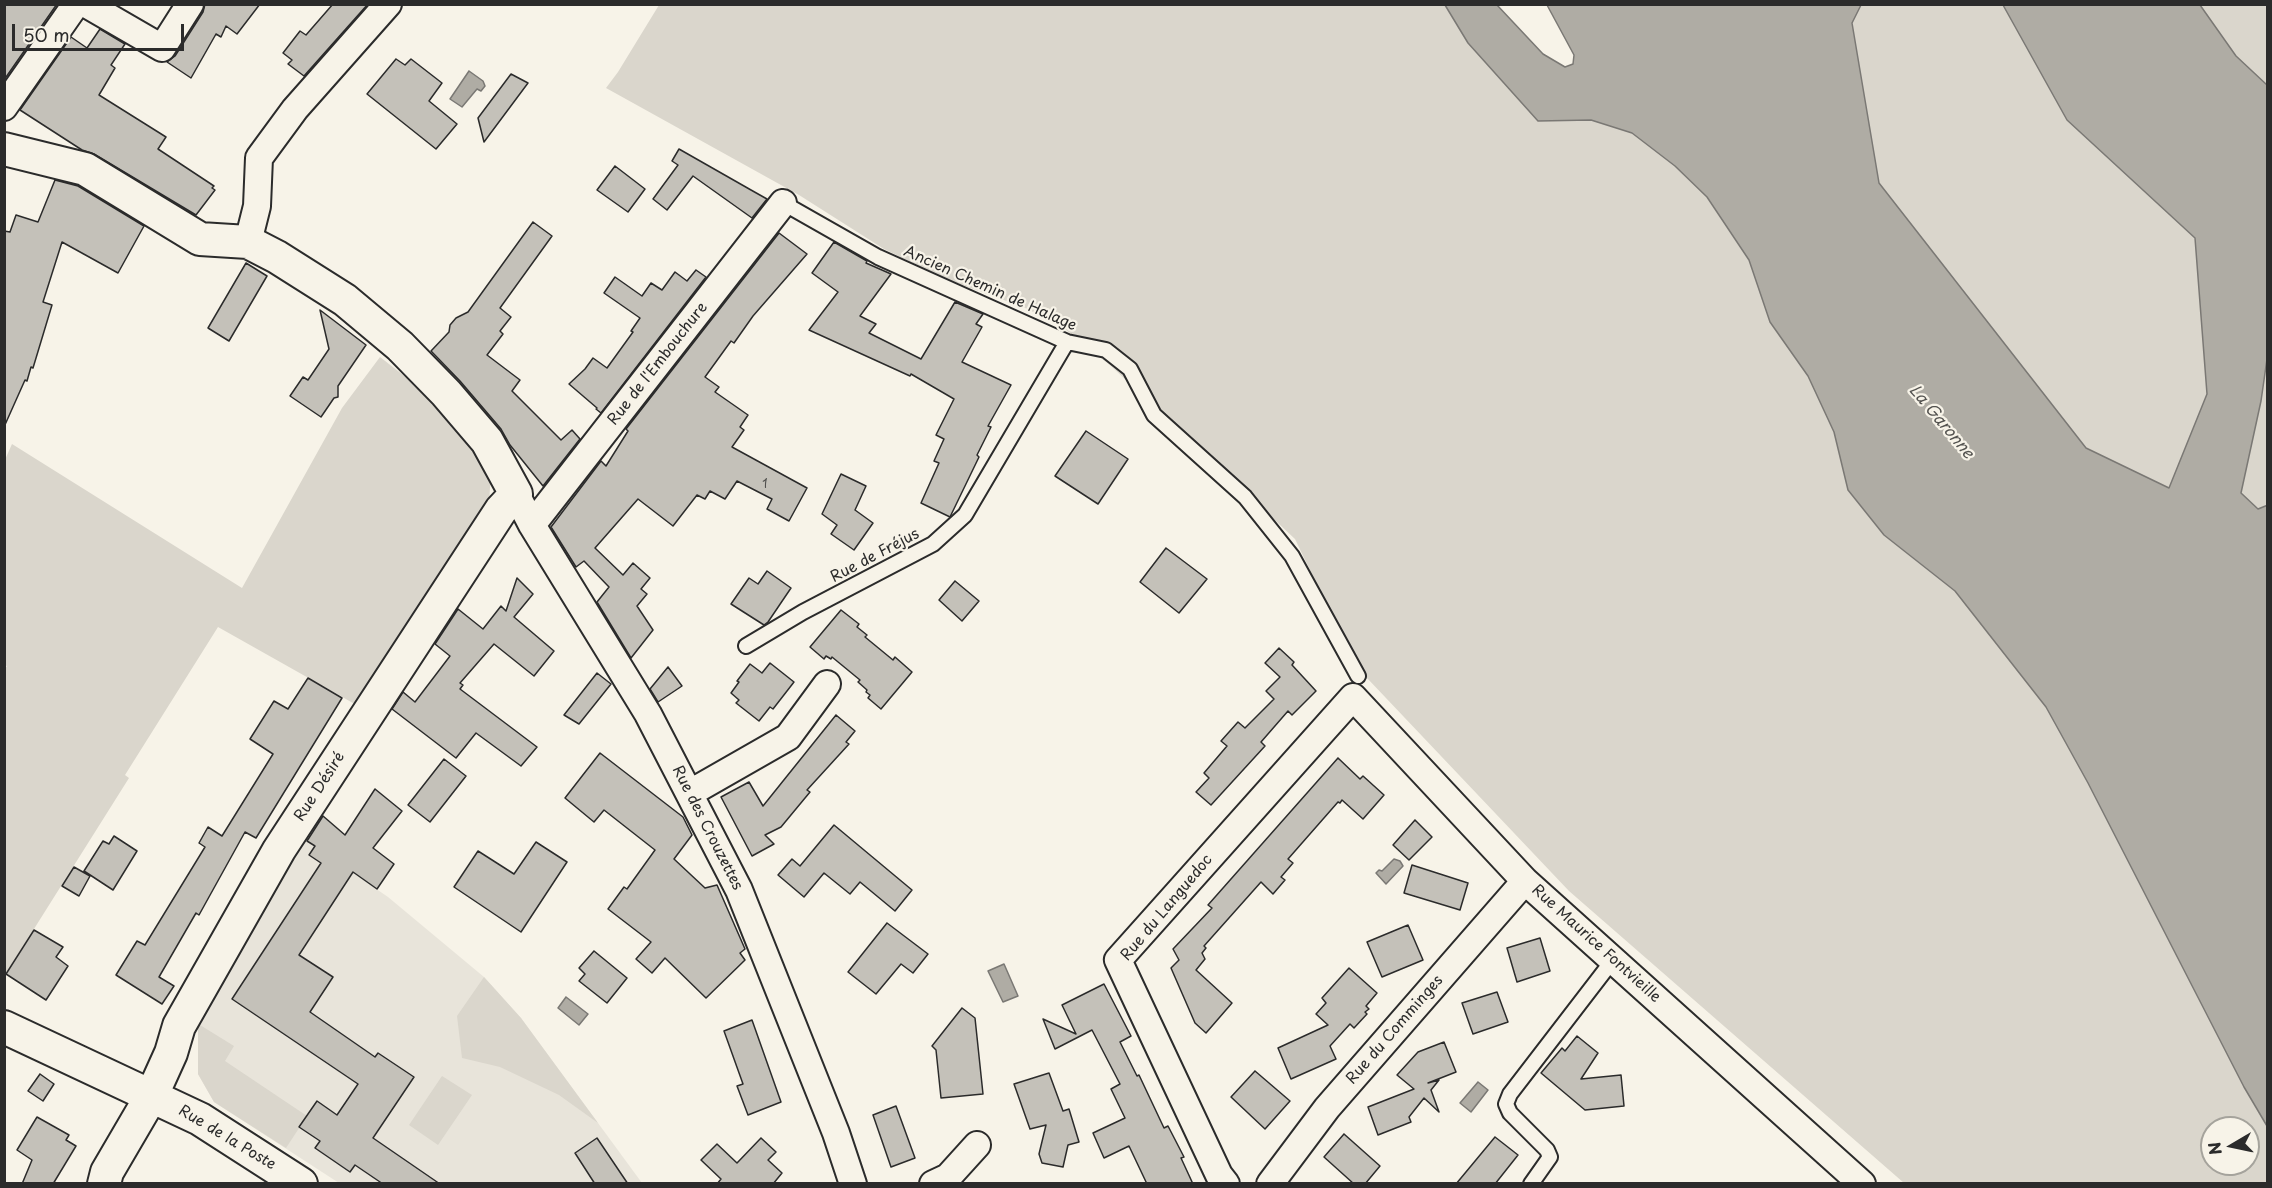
<!DOCTYPE html>
<meta charset="utf-8">
<style>
body{margin:0}
#map{position:relative;width:2272px;height:1188px;overflow:hidden;background:#f7f3e8;font-family:"Playpen Sans",sans-serif}
canvas{display:block}
.frame{position:absolute;inset:0;border:6px solid #2b2b2b;pointer-events:none}
.north{position:absolute;left:2200px;top:1116px;width:60px;height:60px;box-sizing:border-box;background:#f7f3e8;border:2px solid #a5a39c;border-radius:50%;rotate:261deg;font-size:16px;font-weight:700;line-height:24px;text-align:center;color:#2b2b2b}
.north::after{content:'';display:block;margin:auto;width:21px;height:27px;background:#2b2b2b;clip-path:polygon(50% 0,100% 100%,50% 72%,0 100%)}
.scale{position:absolute;left:12px;top:24px;width:172px;height:27px;box-sizing:border-box;border:3px solid #2b2b2b;border-top:0;padding-left:8px;font-size:18px;line-height:21px;white-space:nowrap;color:#2b2b2b;-webkit-text-stroke:4px #f7f3e8;paint-order:stroke}
</style>
<div id="map">
<canvas width="2272" height="1188"></canvas>
<div class="frame"></div>
<div class="north">N</div>
<div class="scale">50 m</div>
</div>
<script>
const context = document.querySelector('canvas').getContext('2d');
context.lineJoin = 'round';
function fillPath(path, color) { context.fillStyle = color; context.fill(path, 'evenodd'); }
const poly = rows => new Path2D(rows.map(r => 'M' + r).join(''));
function stroke(path, color, width, dash) { context.strokeStyle = color; context.lineWidth = width; context.lineCap = dash ? 'butt' : 'round'; context.setLineDash(dash || []); context.stroke(path); }
function write(font, color, halo, rows, align = 'center') {
  context.font = font + ' "Playpen Sans",sans-serif'; context.lineWidth = 4.5; context.setLineDash([]); context.textBaseline = 'middle'; context.strokeStyle = halo; context.fillStyle = color; for (const [text, x, y, turn = 0] of rows) {
    context.save(); context.translate(x, y); context.rotate((+turn || 0) * Math.PI / 180); context.textAlign = isNaN(turn) ? turn : align; if (halo) context.strokeText(text, 0, 0); context.fillText(text, 0, 0); context.restore();
  }
}
const built = poly([
 [302,838,388,897,484,977,521,1018,642,1183,339,1183,214,1102,198,1074,198,1028]
]);
const green = poly([
 [659,5,1445,5,1468,43,1538,121,1591,120,1632,133,1675,166,1707,197,1749,260,1770,322,1808,376,1834,432,1848,490,1884,535,1955,591,2046,707,2088,783,2244,1087,2267,1126,2267,1183,1904,1183,1569,891,1367,678,1343,639,1295,539,1111,366,1060,325,1023,307,943,278,884,249,799,195,606,88,618,72],
 [2212,1128,2248,1128,2248,1164,2212,1164],
 [1861,5,2003,5,2067,120,2195,238,2207,394,2169,489,2086,448,1879,183,1852,23],
 [2199,5,2267,5,2267,85,2233,54],
 [2267,352,2267,505,2259,509,2241,494,2261,401],
 [380,357,448,410,491,468,489,506,360,707,218,627,125,775,129,778,5,975,4,670,7,666,4,665,4,462,12,444,242,588,342,408],
 [484,977,521,1018,598,1123,559,1095,500,1067,462,1058,457,1016],
 [200,1025,234,1046,225,1061,307,1116,286,1148,214,1102,198,1074,198,1028],
 [442,1076,472,1095,438,1145,409,1125]
]);
const water = poly([
 [1445,5,1497,5,1543,54,1565,67,1573,64,1574,55,1547,5,1861,5,1852,23,1879,183,2086,448,2169,488,2207,394,2195,238,2067,120,2003,5,2200,5,2236,56,2267,85,2268,352,2261,401,2241,493,2258,509,2268,505,2267,1126,2244,1087,2088,783,2046,707,1955,591,1884,535,1848,490,1834,432,1808,376,1770,322,1749,260,1707,197,1675,166,1632,133,1591,120,1538,121,1468,43,1445,5],
 [469,71,483,81,485,86,481,91,477,89,462,107,450,99,469,71],
 [1394,859,1400,861,1403,866,1386,884,1376,873,1379,870,1382,871,1394,859],
 [1004,964,1018,996,1003,1002,988,971,1004,964],
 [566,997,588,1014,579,1025,558,1008,566,997],
 [1478,1082,1488,1090,1471,1112,1460,1103,1478,1082]
]);
const building = poly([
 [4,4,57,4,4,80,4,4],
 [205,4,260,4,237,34,226,26,221,37,216,34,191,78,167,62,175,56,203,12,205,4],
 [333,4,368,4,304,76,288,64,292,60,283,53,300,31,306,35,333,4],
 [100,29,125,44,111,65,115,68,99,95,166,137,158,149,214,186,212,188,215,190,196,215,94,154,82,150,20,110,71,37,87,48,100,29],
 [396,59,405,65,411,59,442,83,429,101,457,124,436,149,367,94,396,59],
 [511,74,528,83,484,142,478,118,511,74],
 [679,149,751,190,767,199,752,218,693,176,667,210,653,199,678,165,672,161,679,149],
 [615,166,645,189,628,212,597,190,615,166],
 [55,180,78,186,144,226,118,273,62,242,43,302,52,305,33,368,31,367,27,381,25,380,4,427,4,231,10,232,16,215,38,222,55,180],
 [533,222,552,236,500,308,511,317,500,331,503,334,487,355,520,380,512,391,561,440,572,430,580,439,543,486,510,445,501,429,460,381,431,351,449,332,450,325,456,318,468,312,533,222],
 [779,233,807,254,753,316,734,343,731,341,705,377,719,387,715,392,748,415,740,427,744,430,732,447,807,488,789,521,767,509,772,499,737,481,725,499,710,491,705,499,697,495,673,526,638,499,595,548,623,575,633,563,650,578,641,589,647,594,637,606,653,630,631,658,597,602,609,587,584,561,576,567,551,527,601,461,606,466,628,431,626,429,779,233],
 [834,242,867,261,866,263,891,274,860,316,876,324,869,333,921,359,955,302,983,314,976,324,982,327,962,362,1011,385,988,426,991,427,977,455,979,457,950,517,921,503,939,463,934,461,944,439,936,435,954,399,911,374,910,376,809,330,838,292,812,273,834,242],
 [246,263,267,276,229,341,208,328,246,263],
 [696,270,706,277,601,413,596,409,597,408,569,384,585,369,593,358,607,368,633,332,631,331,640,318,604,293,615,277,642,296,651,283,662,290,675,272,687,281,696,270],
 [320,310,366,345,338,386,338,397,334,398,321,417,290,396,303,377,308,380,329,349,320,310],
 [1086,431,1128,459,1098,504,1055,476,1086,431],
 [841,474,866,486,855,510,873,523,854,550,831,534,837,525,822,514,841,474],
 [1166,548,1207,579,1179,613,1140,582,1166,548],
 [767,571,791,588,768,622,764,625,731,604,749,578,758,584,767,571],
 [517,578,533,594,514,617,554,651,534,676,494,644,460,683,463,685,460,689,537,747,521,766,476,733,456,758,392,709,403,692,415,702,450,656,435,644,458,609,483,629,501,606,506,611,517,578],
 [955,581,979,601,962,621,939,600,955,581],
 [841,610,859,624,857,627,867,635,865,637,893,660,895,657,912,672,881,709,868,698,870,695,866,692,867,690,858,682,860,680,832,657,831,659,826,656,824,659,810,647,841,610],
 [1279,648,1294,662,1292,665,1316,691,1292,715,1288,711,1261,742,1265,746,1211,805,1196,792,1209,778,1204,773,1227,746,1221,741,1238,722,1245,728,1274,699,1266,691,1280,677,1265,663,1279,648],
 [770,663,794,682,773,709,770,707,759,721,736,703,739,700,731,693,739,682,737,681,750,664,762,673,770,663],
 [668,667,682,686,658,702,650,689,668,667],
 [597,673,611,684,579,724,564,715,597,673],
 [308,678,342,698,256,838,245,832,199,915,196,913,159,977,174,986,162,1004,116,975,137,941,145,945,205,847,199,843,208,827,222,836,273,754,250,739,274,701,288,709,308,678],
 [836,715,855,731,846,742,849,744,807,790,810,792,781,827,765,835,774,844,752,856,721,797,749,782,763,806,836,715],
 [600,753,683,817,692,835,674,859,705,888,717,885,745,949,740,953,745,960,706,998,665,958,652,973,636,959,651,942,608,909,624,887,627,889,655,850,604,810,594,822,565,798,600,753],
 [1338,758,1360,779,1363,776,1384,795,1363,819,1342,800,1340,803,1338,802,1288,859,1293,863,1281,877,1285,880,1273,894,1261,882,1204,946,1206,948,1202,953,1205,959,1196,970,1232,1003,1206,1033,1195,1023,1171,968,1179,960,1173,949,1212,908,1208,905,1338,758],
 [444,759,466,776,430,822,408,805,444,759],
 [375,789,402,811,373,848,394,864,377,889,353,872,299,955,333,977,310,1012,375,1057,378,1053,414,1077,373,1138,440,1184,383,1184,355,1165,350,1172,315,1148,320,1141,299,1127,317,1101,337,1115,358,1084,232,999,321,863,309,855,315,846,307,841,323,816,345,835,375,789],
 [1415,820,1432,837,1409,860,1393,845,1415,820],
 [834,825,912,890,895,911,860,882,850,894,824,873,804,897,778,875,792,859,800,866,834,825],
 [114,836,137,851,113,890,84,871,103,841,109,844,114,836],
 [536,842,567,862,521,932,454,887,478,851,514,874,536,842],
 [1412,865,1468,883,1460,910,1404,893,1412,865],
 [74,867,90,876,79,896,62,886,74,867],
 [887,923,928,954,913,973,901,964,876,994,848,972,887,923],
 [1408,925,1423,960,1382,977,1367,942,1408,925],
 [34,930,63,947,56,957,68,966,46,1000,6,974,34,930],
 [1540,938,1550,971,1517,982,1507,948,1540,938],
 [594,951,627,978,607,1003,579,981,585,974,579,968,594,951],
 [1349,968,1377,993,1366,1006,1369,1009,1365,1012,1367,1014,1354,1028,1350,1024,1330,1046,1336,1059,1291,1079,1278,1048,1328,1025,1316,1014,1326,1003,1322,998,1349,968],
 [1104,984,1131,1036,1120,1042,1137,1076,1139,1075,1164,1128,1168,1126,1184,1157,1181,1158,1193,1184,1147,1184,1129,1146,1104,1158,1093,1133,1125,1118,1111,1089,1120,1084,1092,1030,1055,1049,1043,1019,1076,1034,1062,1005,1104,984],
 [1497,992,1508,1022,1473,1034,1462,1003,1497,992],
 [962,1008,975,1018,983,1094,941,1098,936,1050,932,1046,962,1008],
 [752,1020,781,1102,748,1115,737,1086,743,1084,724,1031,752,1020],
 [1577,1036,1598,1053,1581,1079,1621,1075,1624,1106,1585,1110,1541,1073,1562,1048,1565,1051,1577,1036],
 [1444,1042,1456,1072,1428,1083,1439,1080,1431,1090,1439,1112,1424,1098,1409,1117,1411,1122,1378,1135,1368,1107,1414,1089,1397,1075,1418,1052,1444,1042],
 [1255,1071,1290,1101,1265,1129,1231,1097,1255,1071],
 [1049,1073,1063,1111,1069,1109,1079,1142,1068,1145,1063,1167,1042,1163,1039,1154,1046,1125,1030,1129,1014,1084,1049,1073],
 [40,1074,54,1084,43,1101,28,1091,40,1074],
 [896,1106,915,1158,891,1167,873,1115,896,1106],
 [37,1117,69,1135,66,1140,76,1146,53,1184,22,1184,32,1160,17,1150,37,1117],
 [1344,1134,1380,1166,1365,1184,1354,1184,1324,1157,1344,1134],
 [1495,1137,1518,1155,1495,1184,1456,1184,1495,1137],
 [597,1138,628,1184,595,1184,575,1153,597,1138],
 [761,1138,776,1152,768,1160,782,1173,773,1184,717,1184,721,1179,701,1160,717,1144,737,1163,761,1138]
]);
const service = poly([
 [783,203,878,257,1067,342,1106,350,1130,369,1154,415,1245,497,1292,556,1358,676],
 [746,646,803,612,933,544,965,515,1067,342],
 [1531,1184,1550,1157,1547,1150,1510,1113,1506,1104,1510,1094,1613,960]
]);
const minor = poly([
 [86,4,162,48,190,4],
 [4,107,76,4],
 [248,242,257,206,259,158,295,109,388,4],
 [516,494,532,525,648,714,739,890,836,1133,853,1184],
 [532,525,783,203],
 [690,793,788,737,827,684],
 [933,1184,948,1177,977,1145],
 [1226,1184,1219,1175,1118,960,1353,697,1525,881,1862,1184],
 [1270,1184,1327,1108,1525,881]
]);
const tertiary = poly([
 [4,149,85,169,200,239,248,242,277,257,345,300,400,346,446,393,487,441,516,494,501,510,279,850,179,1026,171,1053,152,1095,107,1172,104,1184],
 [4,1027,200,1119,301,1184]
]);
const numberNames = [
 ["1",765,485]
];
const streetNames = [
 ["Ancien Chemin de Halage",990,289,24],
 ["Rue de l'Embouchure",658,364,-52],
 ["Rue de Fréjus",875,556,-28],
 ["Rue Désiré",320,787,-57],
 ["Rue des Crouzettes",707,828,63],
 ["Rue du Languedoc",1167,908,-50],
 ["Rue Maurice Fontvieille",1596,944,42],
 ["Rue du Comminges",1395,1030,-49],
 ["Rue de la Poste",227,1138,31]
];
const waterNames = [
 ["La Garonne",1941,422,50]
];
fillPath(built, '#e8e4da');
fillPath(green, '#dad6cc');
fillPath(water, '#afaca4');
stroke(water, '#7a7874', 1.5);
fillPath(building, '#c4c1b9');
stroke(building, '#2b2b2b', 1.5);
stroke(service, '#2b2b2b', 18);
stroke(minor, '#2b2b2b', 30);
stroke(tertiary, '#2b2b2b', 36);
stroke(service, '#f7f3e8', 14);
stroke(minor, '#f7f3e8', 26);
stroke(tertiary, '#f7f3e8', 32);
write('12px', '#51504e', null, numberNames);
write('15px', '#2b2b2b', '#f7f3e8', streetNames);
write('italic 16px', '#53524f', '#f7f3e8', waterNames);
</script>
